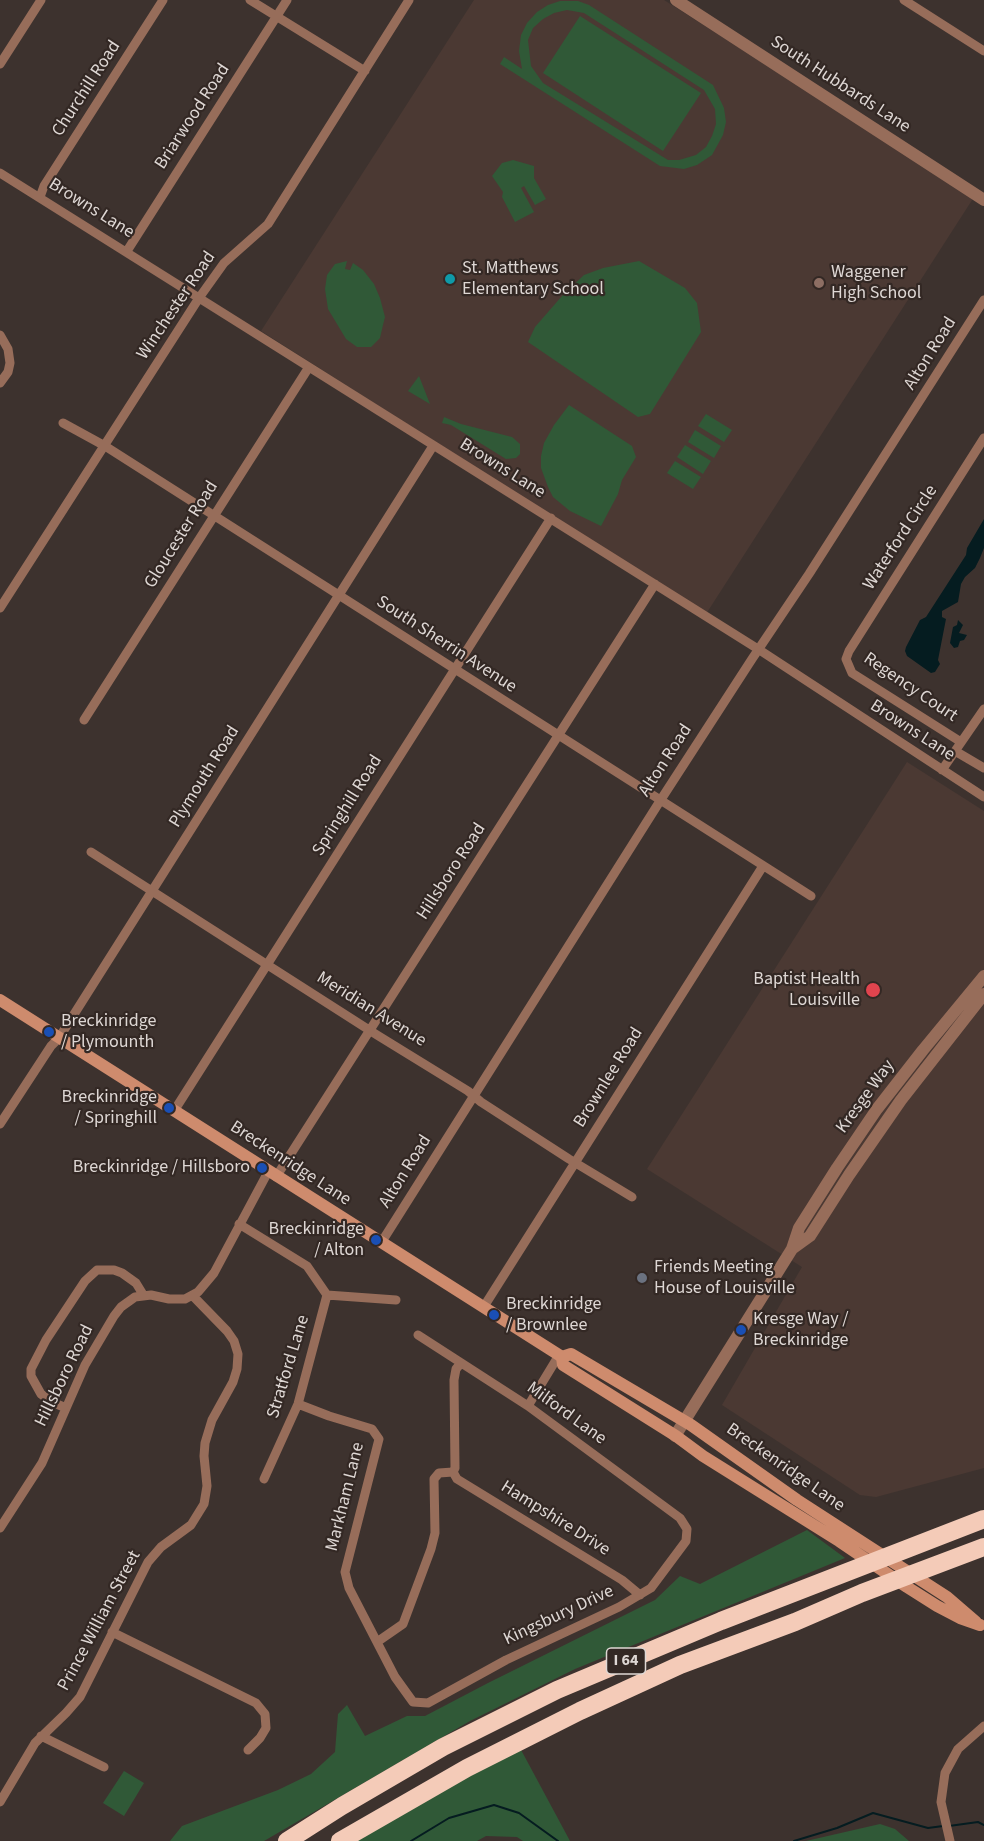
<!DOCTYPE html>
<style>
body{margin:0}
canvas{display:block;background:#3d322e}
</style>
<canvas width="984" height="1841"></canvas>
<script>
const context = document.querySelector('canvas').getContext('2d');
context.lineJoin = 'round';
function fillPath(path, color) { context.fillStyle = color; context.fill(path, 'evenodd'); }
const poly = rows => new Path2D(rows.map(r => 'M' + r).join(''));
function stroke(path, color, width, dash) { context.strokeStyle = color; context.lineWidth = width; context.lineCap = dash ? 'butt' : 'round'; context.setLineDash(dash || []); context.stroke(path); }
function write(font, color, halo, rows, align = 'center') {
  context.font = font + ' "Source Sans 3",sans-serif'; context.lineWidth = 4.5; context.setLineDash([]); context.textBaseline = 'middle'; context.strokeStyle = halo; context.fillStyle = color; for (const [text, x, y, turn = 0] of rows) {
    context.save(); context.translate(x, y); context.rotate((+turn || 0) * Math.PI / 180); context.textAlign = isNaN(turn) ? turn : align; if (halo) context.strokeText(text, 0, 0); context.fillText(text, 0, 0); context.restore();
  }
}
const built = poly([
 [474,0,664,0,974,197,706,614,261,331],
 [907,762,984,811,984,1468,876,1497,860,1495,722,1405,802,1267,647,1169]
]);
const green = poly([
 [560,1,578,1,589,5,713,85,724,108,726,122,723,135,712,155,697,165,684,169,660,166,500,64,504,57,522,69,519,51,521,35,527,23,537,12,548,5],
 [567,10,584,13,704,90,715,109,716,124,712,136,706,147,696,155,679,160,668,160,543,83,531,66,528,40,533,28,543,19,554,13],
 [580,16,701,93,663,151,543,73],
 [513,160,534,166,534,178,546,199,535,205,524,186,521,188,534,212,515,222,502,197,503,192,492,176,502,163],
 [347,261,345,269,350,270,353,263,363,270,374,284,380,298,385,317,383,325,380,338,371,347,357,347,346,339,328,309,325,289,327,275,335,264],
 [639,261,685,288,697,303,701,332,650,414,638,417,528,342,535,327,562,296,584,275,603,268],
 [419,376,430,404,408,391],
 [569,405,632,446,636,457,622,480,618,494,601,526,570,511,553,497,548,487,541,468,541,456,544,443,554,425],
 [706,414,732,430,724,442,698,426],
 [444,417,461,424,512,437,520,444,520,454,516,458,506,459,451,425,442,423],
 [695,430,721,446,714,458,688,442],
 [685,445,711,461,703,474,677,457],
 [675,461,701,477,693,489,667,473],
 [807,1530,845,1558,575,1669,470,1721,264,1841,170,1841,182,1826,278,1790,311,1774,335,1752,338,1714,347,1705,365,1736,407,1716,425,1716,488,1683,655,1600,680,1576,700,1584],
 [520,1748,570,1841,523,1841,517,1837,486,1836,477,1841,353,1841],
 [124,1771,144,1783,124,1816,103,1803],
 [880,1824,895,1829,909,1841,806,1841]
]);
const water = poly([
 [984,519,984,548,980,558,975,568,965,577,961,584,958,602,942,611,942,617,946,619,938,660,940,664,935,672,931,673,907,656,905,651,906,647,920,620,926,617,966,555,967,548],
 [958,620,963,625,959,633,967,635,964,640,960,641,958,647,954,648,950,643,953,627,957,625]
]);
const stream = poly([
 [949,1826,978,1822,984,1825],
 [411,1841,449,1818,494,1805,519,1813,558,1841],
 [794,1841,837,1828,873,1813,928,1828,943,1826]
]);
const minor = poly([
 [250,0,365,71],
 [904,0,984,51],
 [0,64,41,0],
 [0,173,758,649,984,797],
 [40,197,44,186,163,0],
 [127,251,287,0],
 [0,335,8,349,10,363,8,372,0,383],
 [63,423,105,446,811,896],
 [0,608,199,298,224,263,268,224,409,0],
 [84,720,309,367],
 [961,742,852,673,846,659,849,651,984,438],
 [955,751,984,768],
 [942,770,984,709],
 [91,852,377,1035,468,1091,481,1102,569,1159,632,1197],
 [174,1111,551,518],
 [0,1124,51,1046,59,1038,152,891,433,446],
 [276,1177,655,584],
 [239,1224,307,1266,327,1295,396,1300],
 [381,1243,660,801,752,659,809,574,984,300],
 [483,1308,763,866],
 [298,1404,329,1416,372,1429,379,1439,345,1572,349,1588,395,1677,413,1702,428,1703,506,1660,619,1607,651,1588,686,1541,687,1529,680,1518,528,1406,418,1335],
 [528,1406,559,1355],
 [66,1408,52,1402,41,1394,31,1376,31,1369,46,1340,85,1281,97,1270,114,1270,122,1273,136,1283,144,1296],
 [453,1472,457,1479,622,1580,640,1595],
 [264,1479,298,1404,327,1295],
 [0,1528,42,1463,85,1365,114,1316,121,1307,135,1297,151,1295,169,1299,185,1299,198,1292,214,1273,268,1172],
 [112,1632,256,1703,265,1714,266,1728,260,1738,248,1750],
 [377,1642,403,1624,431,1549,435,1533,434,1479,439,1473,453,1472,455,1468,454,1380,456,1369,461,1363],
 [41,1736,104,1767],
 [0,1802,35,1743,66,1713,80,1697,148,1562,161,1547,191,1525,204,1504,207,1486,204,1456,205,1443,212,1420,233,1382,237,1369,238,1354,234,1341,227,1331,193,1296],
 [950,1841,941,1802,945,1773,958,1749,984,1726]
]);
const tertiary = poly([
 [676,0,984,200],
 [792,1249,810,1236,849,1175,901,1100,984,994],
 [675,1436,792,1249,799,1228,837,1168,877,1109,923,1050,984,976]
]);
const secondary = poly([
 [0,1000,559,1355,562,1357,563,1365,676,1436,703,1456,839,1541,907,1587,937,1606,960,1618,980,1625],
 [562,1357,571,1354,691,1425,797,1500,947,1597,976,1622]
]);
const motorway = poly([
 [287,1841,342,1806,443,1747,557,1690,721,1621,984,1519],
 [340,1841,467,1768,580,1711,680,1665,795,1622,862,1593,984,1547]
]);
const markers = [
 [450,279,6,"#0f9aa8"],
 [819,283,6,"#8d6e63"],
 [873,990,8,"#e0444e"],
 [49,1032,6,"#1a4fb4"],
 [169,1108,6,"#1a4fb4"],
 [262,1168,6,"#1a4fb4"],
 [376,1240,6,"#1a4fb4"],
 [642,1278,6,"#6b7280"],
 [494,1315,6,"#1a4fb4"],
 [741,1330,6,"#1a4fb4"]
];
const shields = [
 [626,1661,39]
];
const shieldNames = [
 ["I 64",626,1661]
];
const streetNames = [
 ["South Hubbards Lane",840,85,33],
 ["Churchill Road",87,89,-57],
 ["Briarwood Road",193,117,-57],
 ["Browns Lane",91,209,32],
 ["Winchester Road",177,306,-56],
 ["Alton Road",931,354,-58],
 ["Browns Lane",502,469,32],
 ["Gloucester Road",182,535,-58],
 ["Waterford Circle",901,538,-57],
 ["South Sherrin Avenue",446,645,33],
 ["Regency Court",910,688,34],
 ["Browns Lane",912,731,33],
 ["Alton Road",666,761,-57],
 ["Plymouth Road",205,777,-58],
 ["Springhill Road",348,806,-58],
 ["Hillsboro Road",452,872,-57],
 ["Meridian Avenue",371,1010,32],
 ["Brownlee Road",609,1078,-58],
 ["Kresge Way",866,1097,-54],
 ["Breckenridge Lane",290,1164,33],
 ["Alton Road",406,1172,-58],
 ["Stratford Lane",289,1367,-73],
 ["Hillsboro Road",65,1376,-64],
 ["Milford Lane",566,1414,36],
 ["Breckenridge Lane",785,1468,35],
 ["Markham Lane",346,1497,-76],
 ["Hampshire Drive",555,1519,32],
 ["Kingsbury Drive",559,1616,-25],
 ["Prince William Street",100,1621,-62]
];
const poiNames = [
 ["St. Matthews",462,269],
 ["Elementary School",462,290],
 ["Waggener",831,273],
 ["High School",831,294],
 ["Baptist Health",860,980,"right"],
 ["Louisville",860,1001,"right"],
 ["Breckinridge",61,1022],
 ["/ Plymounth",61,1043],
 ["Breckinridge",157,1098,"right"],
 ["/ Springhill",157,1119,"right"],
 ["Breckinridge / Hillsboro",250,1168,"right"],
 ["Breckinridge",364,1230,"right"],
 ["/ Alton",364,1251,"right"],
 ["Friends Meeting",654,1268],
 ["House of Louisville",654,1289],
 ["Breckinridge",506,1305],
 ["/ Brownlee",506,1326],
 ["Kresge Way /",753,1320],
 ["Breckinridge",753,1341]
];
fillPath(built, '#4b3933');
fillPath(green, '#305937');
fillPath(water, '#051c20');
stroke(stream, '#051c20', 2);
stroke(minor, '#976d5a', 9);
stroke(tertiary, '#976d5a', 12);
stroke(secondary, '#ce8b6d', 12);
stroke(motorway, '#f4cbb8', 18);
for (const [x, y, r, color] of markers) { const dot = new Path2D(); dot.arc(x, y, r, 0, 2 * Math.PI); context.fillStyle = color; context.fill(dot); stroke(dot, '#332824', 2); }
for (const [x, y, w] of shields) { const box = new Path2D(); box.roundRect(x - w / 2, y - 13, w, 26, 4.5); context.fillStyle = '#332824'; context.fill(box); stroke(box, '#ded7d4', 1.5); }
write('bold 16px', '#ded7d4', null, shieldNames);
write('18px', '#ded7d4', '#332824', streetNames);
write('18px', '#ded7d4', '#332824', poiNames, 'left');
</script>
